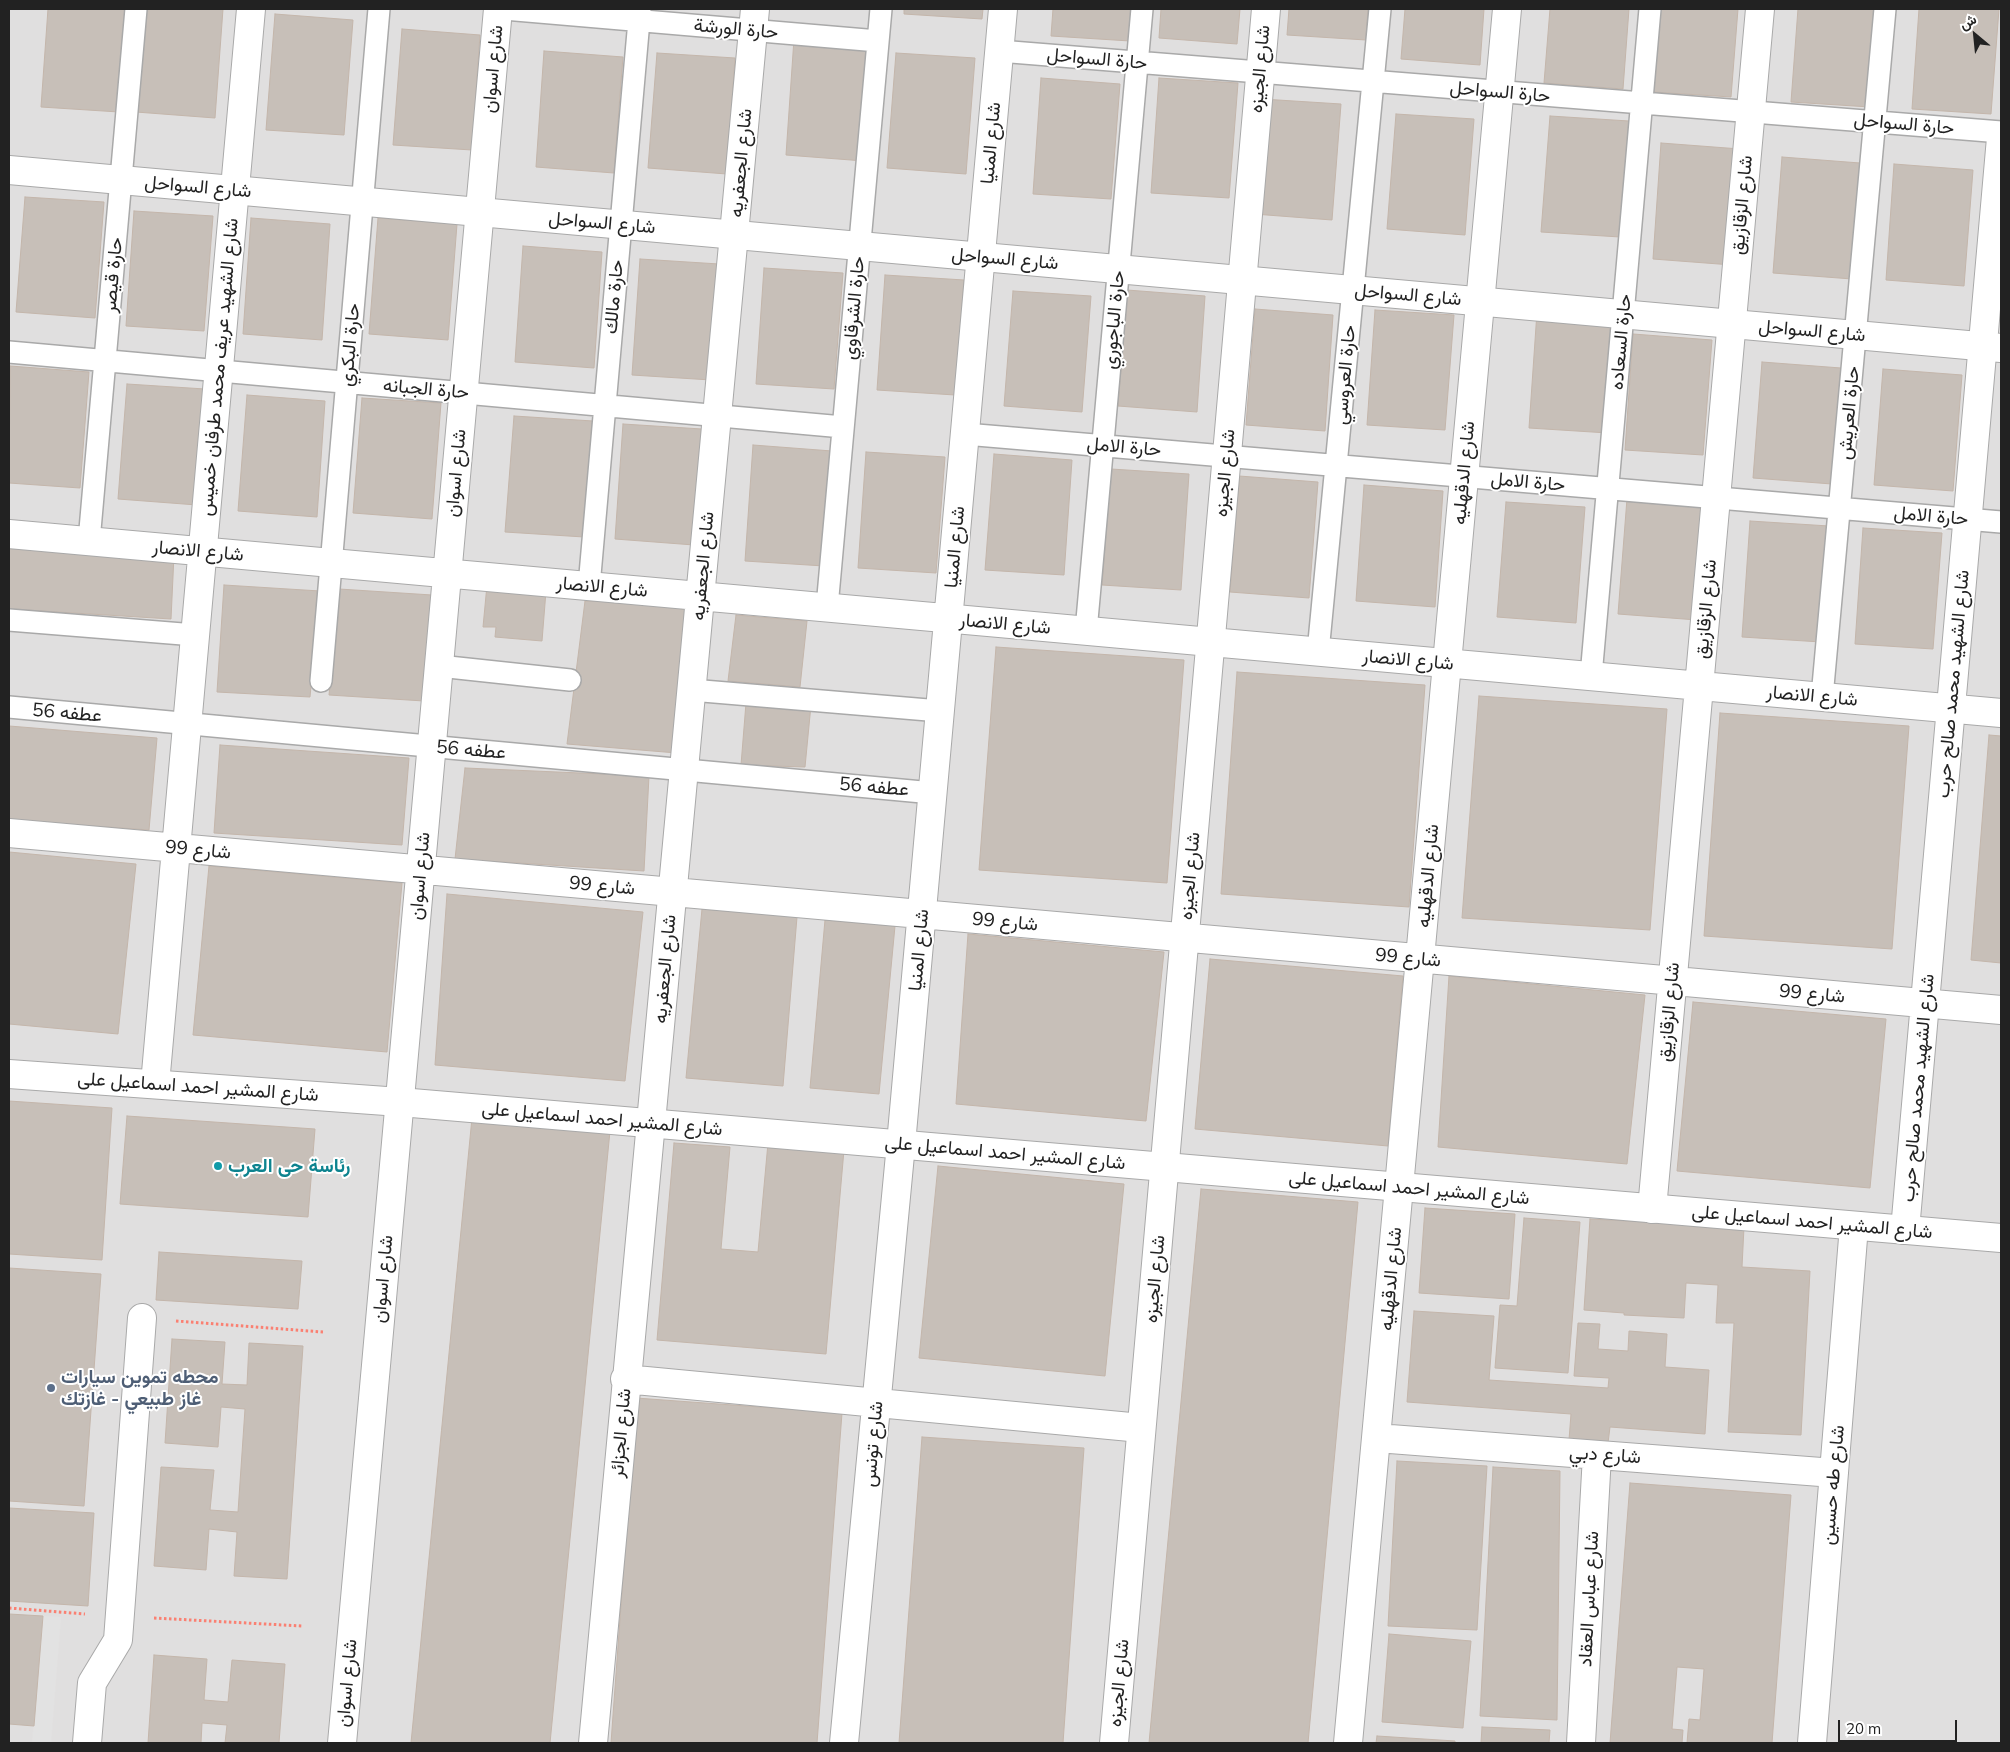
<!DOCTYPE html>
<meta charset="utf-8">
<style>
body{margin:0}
#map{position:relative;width:2010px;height:1752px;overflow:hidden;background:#f2efe9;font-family:Mulish,Vazirmatn,sans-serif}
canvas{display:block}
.frame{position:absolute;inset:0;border:10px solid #222;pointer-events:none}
.north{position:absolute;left:1950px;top:10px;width:50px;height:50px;-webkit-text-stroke:4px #fff;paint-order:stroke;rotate:332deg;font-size:14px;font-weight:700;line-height:20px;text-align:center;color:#222}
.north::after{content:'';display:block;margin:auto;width:18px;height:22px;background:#222;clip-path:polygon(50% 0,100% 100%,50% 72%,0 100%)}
.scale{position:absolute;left:1838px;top:1720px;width:119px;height:22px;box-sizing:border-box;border:2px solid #222;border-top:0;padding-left:6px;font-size:15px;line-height:18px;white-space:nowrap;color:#222;-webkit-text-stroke:4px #fff;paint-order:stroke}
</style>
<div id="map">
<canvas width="2010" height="1752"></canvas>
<div class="frame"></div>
<div class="north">ش</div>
<div class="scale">20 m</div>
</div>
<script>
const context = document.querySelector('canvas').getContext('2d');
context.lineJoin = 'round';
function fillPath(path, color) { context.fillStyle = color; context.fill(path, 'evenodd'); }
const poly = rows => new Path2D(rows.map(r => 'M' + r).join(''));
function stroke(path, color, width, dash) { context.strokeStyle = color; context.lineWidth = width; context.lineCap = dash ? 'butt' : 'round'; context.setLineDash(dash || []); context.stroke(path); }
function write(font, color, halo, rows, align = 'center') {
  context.font = font + ' Mulish,Vazirmatn,sans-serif'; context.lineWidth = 4; context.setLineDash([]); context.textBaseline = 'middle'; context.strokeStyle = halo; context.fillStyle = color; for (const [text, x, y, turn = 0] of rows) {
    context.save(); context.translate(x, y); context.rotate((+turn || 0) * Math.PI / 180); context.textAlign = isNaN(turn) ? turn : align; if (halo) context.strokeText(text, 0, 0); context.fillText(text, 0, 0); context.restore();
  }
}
const residential = poly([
 [9,9,2001,9,2001,1743,9,1743]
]);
const parking = poly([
 [43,1616,61,1617,51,1743,32,1743]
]);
const building = poly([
 [48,9,127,9,119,112,41,107,48,9],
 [144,9,223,9,215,118,136,112,144,9],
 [904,9,983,9,982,19,904,14,904,9],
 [1053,9,1132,9,1130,41,1051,36,1053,9],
 [1161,9,1240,9,1237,44,1159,38,1161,9],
 [1289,9,1368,9,1366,40,1287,35,1289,9],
 [1405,9,1484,9,1480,65,1401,59,1405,9],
 [1550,9,1629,9,1623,89,1544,83,1550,9],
 [1659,9,1738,9,1731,97,1653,92,1659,9],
 [1798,9,1877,9,1870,107,1791,102,1798,9],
 [1919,9,1999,9,1991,114,1912,109,1919,9],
 [275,14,353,20,344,135,266,130,275,14],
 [402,29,480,35,472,150,393,145,402,29],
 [794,39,873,45,864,161,786,155,794,39],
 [544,51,623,57,614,173,536,167,544,51],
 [657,53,735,58,727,174,648,168,657,53],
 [896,53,975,58,966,174,887,168,896,53],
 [1041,78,1120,84,1111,199,1033,194,1041,78],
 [1159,78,1238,83,1229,198,1151,193,1159,78],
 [1262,99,1341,104,1332,220,1254,214,1262,99],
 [1396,114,1474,119,1465,235,1387,229,1396,114],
 [1550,116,1629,121,1620,237,1541,232,1550,116],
 [1661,143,1740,149,1732,265,1653,259,1661,143],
 [1782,157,1860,163,1852,279,1773,273,1782,157],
 [1894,164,1973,170,1964,286,1886,280,1894,164],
 [25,197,104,202,95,318,16,312,25,197],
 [134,211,213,216,204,331,126,326,134,211],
 [251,218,330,224,322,340,243,334,251,218],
 [378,218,457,224,448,340,369,334,378,218],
 [523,246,602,252,594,368,515,362,523,246],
 [640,259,719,264,711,380,632,375,640,259],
 [764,268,843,273,834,389,756,384,764,268],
 [885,275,964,280,955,395,877,390,885,275],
 [1127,290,1205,296,1197,412,1118,406,1127,290],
 [1013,291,1091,296,1082,412,1004,406,1013,291],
 [1255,309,1333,315,1325,431,1246,425,1255,309],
 [1375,310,1454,315,1445,430,1367,425,1375,310],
 [1537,312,1616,318,1608,433,1529,428,1537,312],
 [1633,334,1712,340,1703,455,1625,450,1633,334],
 [1762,362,1841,368,1832,484,1753,478,1762,362],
 [10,366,89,372,80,488,9,483,10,366],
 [1883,369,1962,375,1953,491,1874,485,1883,369],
 [127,384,205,389,197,505,118,499,127,384],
 [247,395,325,401,317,517,238,511,247,395],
 [362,398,441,403,432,519,353,513,362,398],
 [514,416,593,421,584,537,505,532,514,416],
 [623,424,702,429,694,545,615,539,623,424],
 [753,445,832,451,824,566,745,561,753,445],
 [866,452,945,457,936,573,858,568,866,452],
 [994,454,1072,460,1064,575,985,570,994,454],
 [1111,469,1189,474,1181,590,1102,585,1111,469],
 [1239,476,1318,482,1309,598,1230,592,1239,476],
 [1364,485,1443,491,1435,607,1356,601,1364,485],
 [1627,499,1705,505,1697,620,1618,614,1627,499],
 [1506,502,1585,507,1576,623,1497,617,1506,502],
 [1750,521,1829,526,1821,642,1742,637,1750,521],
 [1863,528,1942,533,1933,649,1855,644,1863,528],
 [9,545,174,555,171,619,9,609,9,545],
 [224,585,320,591,310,697,217,692,224,585],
 [487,585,546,591,542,641,495,637,496,627,483,627,487,585],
 [339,589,432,595,424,701,329,695,339,589],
 [585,601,686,604,677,753,567,744,585,601],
 [736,615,807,621,800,687,728,681,736,615],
 [996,647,1184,660,1167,883,979,870,996,647],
 [1237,672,1425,685,1409,907,1221,894,1237,672],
 [1479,696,1667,709,1650,930,1462,918,1479,696],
 [746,703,811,705,805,767,741,765,746,703],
 [1720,713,1909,726,1892,949,1704,936,1720,713],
 [9,726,157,738,149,830,9,820,9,726],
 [1989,735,2001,736,2001,963,1971,960,1989,735],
 [220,745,409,758,402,845,214,833,220,745],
 [465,768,649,776,644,871,455,859,465,768],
 [9,852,136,864,118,1034,9,1024,9,852],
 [209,866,402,883,387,1052,193,1035,209,866],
 [447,894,643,912,625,1081,435,1065,447,894],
 [702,909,797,917,783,1086,686,1078,702,909],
 [825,920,895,926,879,1094,810,1088,825,920],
 [968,934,1164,952,1146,1121,956,1104,968,934],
 [1210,959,1403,976,1388,1146,1195,1129,1210,959],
 [1449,976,1645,995,1627,1164,1438,1147,1449,976],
 [1693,1002,1886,1019,1870,1188,1677,1171,1693,1002],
 [9,1101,112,1108,102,1260,9,1254,9,1101],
 [127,1116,315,1129,308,1217,120,1204,127,1116],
 [472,1118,610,1131,550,1743,411,1743,472,1118],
 [674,1143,730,1147,721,1249,758,1252,768,1143,844,1150,826,1354,657,1340,674,1143],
 [938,1166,1124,1184,1105,1376,919,1358,938,1166],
 [1201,1189,1358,1202,1308,1743,1149,1743,1201,1189],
 [1425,1208,1515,1214,1509,1299,1419,1293,1425,1208],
 [1524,1218,1580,1222,1568,1373,1495,1368,1500,1305,1517,1306,1524,1218],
 [1590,1219,1744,1227,1742,1267,1810,1271,1801,1435,1728,1432,1734,1323,1716,1323,1718,1285,1686,1283,1684,1318,1624,1315,1624,1313,1584,1310,1590,1219],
 [159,1252,302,1261,298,1309,156,1300,159,1252],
 [9,1268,101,1274,84,1506,9,1501,9,1268],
 [1414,1311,1494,1316,1489,1380,1608,1388,1609,1378,1574,1376,1578,1323,1600,1324,1598,1349,1628,1351,1629,1331,1667,1334,1665,1367,1709,1370,1705,1434,1610,1427,1608,1443,1569,1440,1571,1414,1407,1402,1414,1311],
 [172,1339,225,1342,222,1384,247,1385,249,1343,303,1346,287,1579,234,1576,237,1532,209,1529,206,1570,154,1566,161,1467,214,1470,210,1510,238,1512,245,1409,221,1407,218,1447,165,1443,172,1339],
 [636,1398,842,1413,817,1743,611,1743,636,1398],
 [922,1437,1084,1448,1063,1743,899,1743,922,1437],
 [1397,1461,1487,1466,1477,1630,1388,1626,1397,1461],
 [1493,1467,1560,1471,1557,1720,1480,1716,1493,1467],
 [1630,1483,1791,1495,1772,1743,1687,1743,1689,1719,1700,1720,1704,1669,1677,1667,1672,1729,1683,1730,1682,1743,1610,1743,1630,1483],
 [9,1508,94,1513,88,1606,9,1601,9,1508],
 [9,1614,43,1616,34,1726,9,1724,9,1614],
 [1389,1634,1471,1641,1463,1728,1382,1722,1389,1634],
 [154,1655,207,1659,204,1700,228,1702,232,1660,285,1664,279,1743,225,1743,227,1725,202,1723,201,1743,148,1743,154,1655],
 [1482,1727,1550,1730,1549,1743,1481,1743,1482,1727],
 [1377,1736,1455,1741,1455,1743,1376,1743,1377,1736]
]);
const path = poly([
 [176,1321,323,1332],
 [9,1608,85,1614],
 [154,1618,302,1626]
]);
const service = poly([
 [504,9,878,41],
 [999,51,2001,132],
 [9,352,843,427],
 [965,434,2001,522],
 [89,541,136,9],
 [589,586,640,9],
 [827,607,881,9],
 [9,620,195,635],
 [1086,631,1142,9],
 [1318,652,1380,9],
 [439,666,570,680],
 [1591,676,1650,9],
 [321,681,379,9],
 [691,690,940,711],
 [1822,697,1885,9],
 [9,707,933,793]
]);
const minor = poly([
 [9,534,2001,713],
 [9,833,2001,1010],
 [155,1084,251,9],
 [1652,1209,1760,9],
 [1905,1230,2001,138],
 [625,1379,1141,1428],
 [1377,1438,1834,1473],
 [87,1743,92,1683,118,1640,142,1318],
 [342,1743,498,9],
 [593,1743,755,9],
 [844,1743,901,1144,1003,9],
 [1114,1743,1266,9],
 [1348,1743,1507,9],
 [1581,1743,1597,1455],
 [1812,1743,1854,1226]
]);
const tertiary = poly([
 [9,170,2001,348],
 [9,1074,400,1102,2001,1238]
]);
const markers = [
 [218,1166,5,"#0f9aa8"],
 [51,1388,5,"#5c6f8a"]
];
const streetNames = [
 ["حارة الورشة",736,29,5],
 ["حارة السواحل",1097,59,5],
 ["شارع اسوان",493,69,-85],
 ["شارع الجيزه",1260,69,-85],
 ["حارة السواحل",1500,92,5],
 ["حارة السواحل",1904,124,5],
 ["شارع المنيا",991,143,-85],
 ["شارع الجعفريه",741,163,-85],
 ["شارع السواحل",198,187,5],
 ["شارع الزقازيق",1742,205,-85],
 ["شارع السواحل",602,223,5],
 ["شارع السواحل",1005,259,5],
 ["حارة قيصر",113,275,-85],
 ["شارع السواحل",1408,295,5],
 ["حارة مالك",614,297,-85],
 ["حارة الشرقاوي",854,308,-85],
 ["حارة الباجوري",1114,320,-85],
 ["شارع السواحل",1812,331,5],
 ["حارة السعاده",1621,342,-85],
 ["حارة البكري",350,345,-85],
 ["شارع الشهيد عريف محمد طرفان خميس",219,367,-85],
 ["حارة العروسي",1345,375,-85],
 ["حارة الجبانه",426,389,5],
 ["حارة العريش",1849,413,-85],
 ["حارة الامل",1124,447,5],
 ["شارع اسوان",456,473,-85],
 ["شارع الجيزه",1225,473,-85],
 ["شارع الدقهليه",1464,473,-85],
 ["حارة الامل",1528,482,5],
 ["حارة الامل",1931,516,5],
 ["شارع المنيا",955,547,-85],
 ["شارع الانصار",198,551,5],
 ["شارع الجعفريه",703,566,-85],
 ["شارع الانصار",602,587,5],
 ["شارع الزقازيق",1706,609,-85],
 ["شارع الانصار",1005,624,5],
 ["شارع الانصار",1408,660,5],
 ["شارع الشهيد محمد صالح حرب",1953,684,-85],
 ["شارع الانصار",1812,696,5],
 ["عطفه 56",67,713,5],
 ["عطفه 56",471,750,5],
 ["عطفه 56",874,787,5],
 ["شارع 99",198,850,5],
 ["شارع اسوان",420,876,-85],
 ["شارع الجيزه",1190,876,-85],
 ["شارع الدقهليه",1428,876,-85],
 ["شارع 99",602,886,5],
 ["شارع 99",1005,922,5],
 ["شارع المنيا",919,950,-85],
 ["شارع 99",1408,958,5],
 ["شارع الجعفريه",665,969,-85],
 ["شارع 99",1812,994,5],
 ["شارع الزقازيق",1669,1012,-85],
 ["شارع المشير احمد اسماعيل على",198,1087,4],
 ["شارع الشهيد محمد صالح حرب",1918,1088,-85],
 ["شارع المشير احمد اسماعيل على",602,1119,5],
 ["شارع المشير احمد اسماعيل على",1005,1153,5],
 ["شارع المشير احمد اسماعيل على",1409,1188,5],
 ["شارع المشير احمد اسماعيل على",1812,1222,5],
 ["شارع اسوان",383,1279,-85],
 ["شارع الجيزه",1155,1279,-85],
 ["شارع الدقهليه",1391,1279,-85],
 ["شارع الجزائر",621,1433,-85],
 ["شارع تونس",873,1444,-85],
 ["شارع دبي",1605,1455,4],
 ["شارع طه حسين",1833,1485,-85],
 ["شارع عباس العقاد",1589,1599,-87],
 ["شارع اسوان",347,1683,-85],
 ["شارع الجيزه",1119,1683,-85]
];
const cultureNames = [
 ["رئاسة حى العرب",228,1166]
];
const serviceNames = [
 ["محطه تموين سيارات",61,1377],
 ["غاز طبيعي - غازتك",61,1399]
];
fillPath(residential, '#e0dfdf');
fillPath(parking, '#e2e2e2');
fillPath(building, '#c7bfb8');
stroke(building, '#c4b6ab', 1);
stroke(service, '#a9a9a9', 24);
stroke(minor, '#a9a9a9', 30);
stroke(tertiary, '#a9a9a9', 30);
stroke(path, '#fa8072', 3, [2.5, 2.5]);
stroke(service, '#fff', 21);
stroke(minor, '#fff', 28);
stroke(tertiary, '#fff', 28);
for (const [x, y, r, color] of markers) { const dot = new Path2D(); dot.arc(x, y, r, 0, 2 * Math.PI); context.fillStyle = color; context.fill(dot); stroke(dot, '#fff', 2); }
write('19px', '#222', '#fff', streetNames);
write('bold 19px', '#0d838f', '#fff', cultureNames, 'left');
write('bold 19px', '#4e5e75', '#fff', serviceNames, 'left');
</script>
